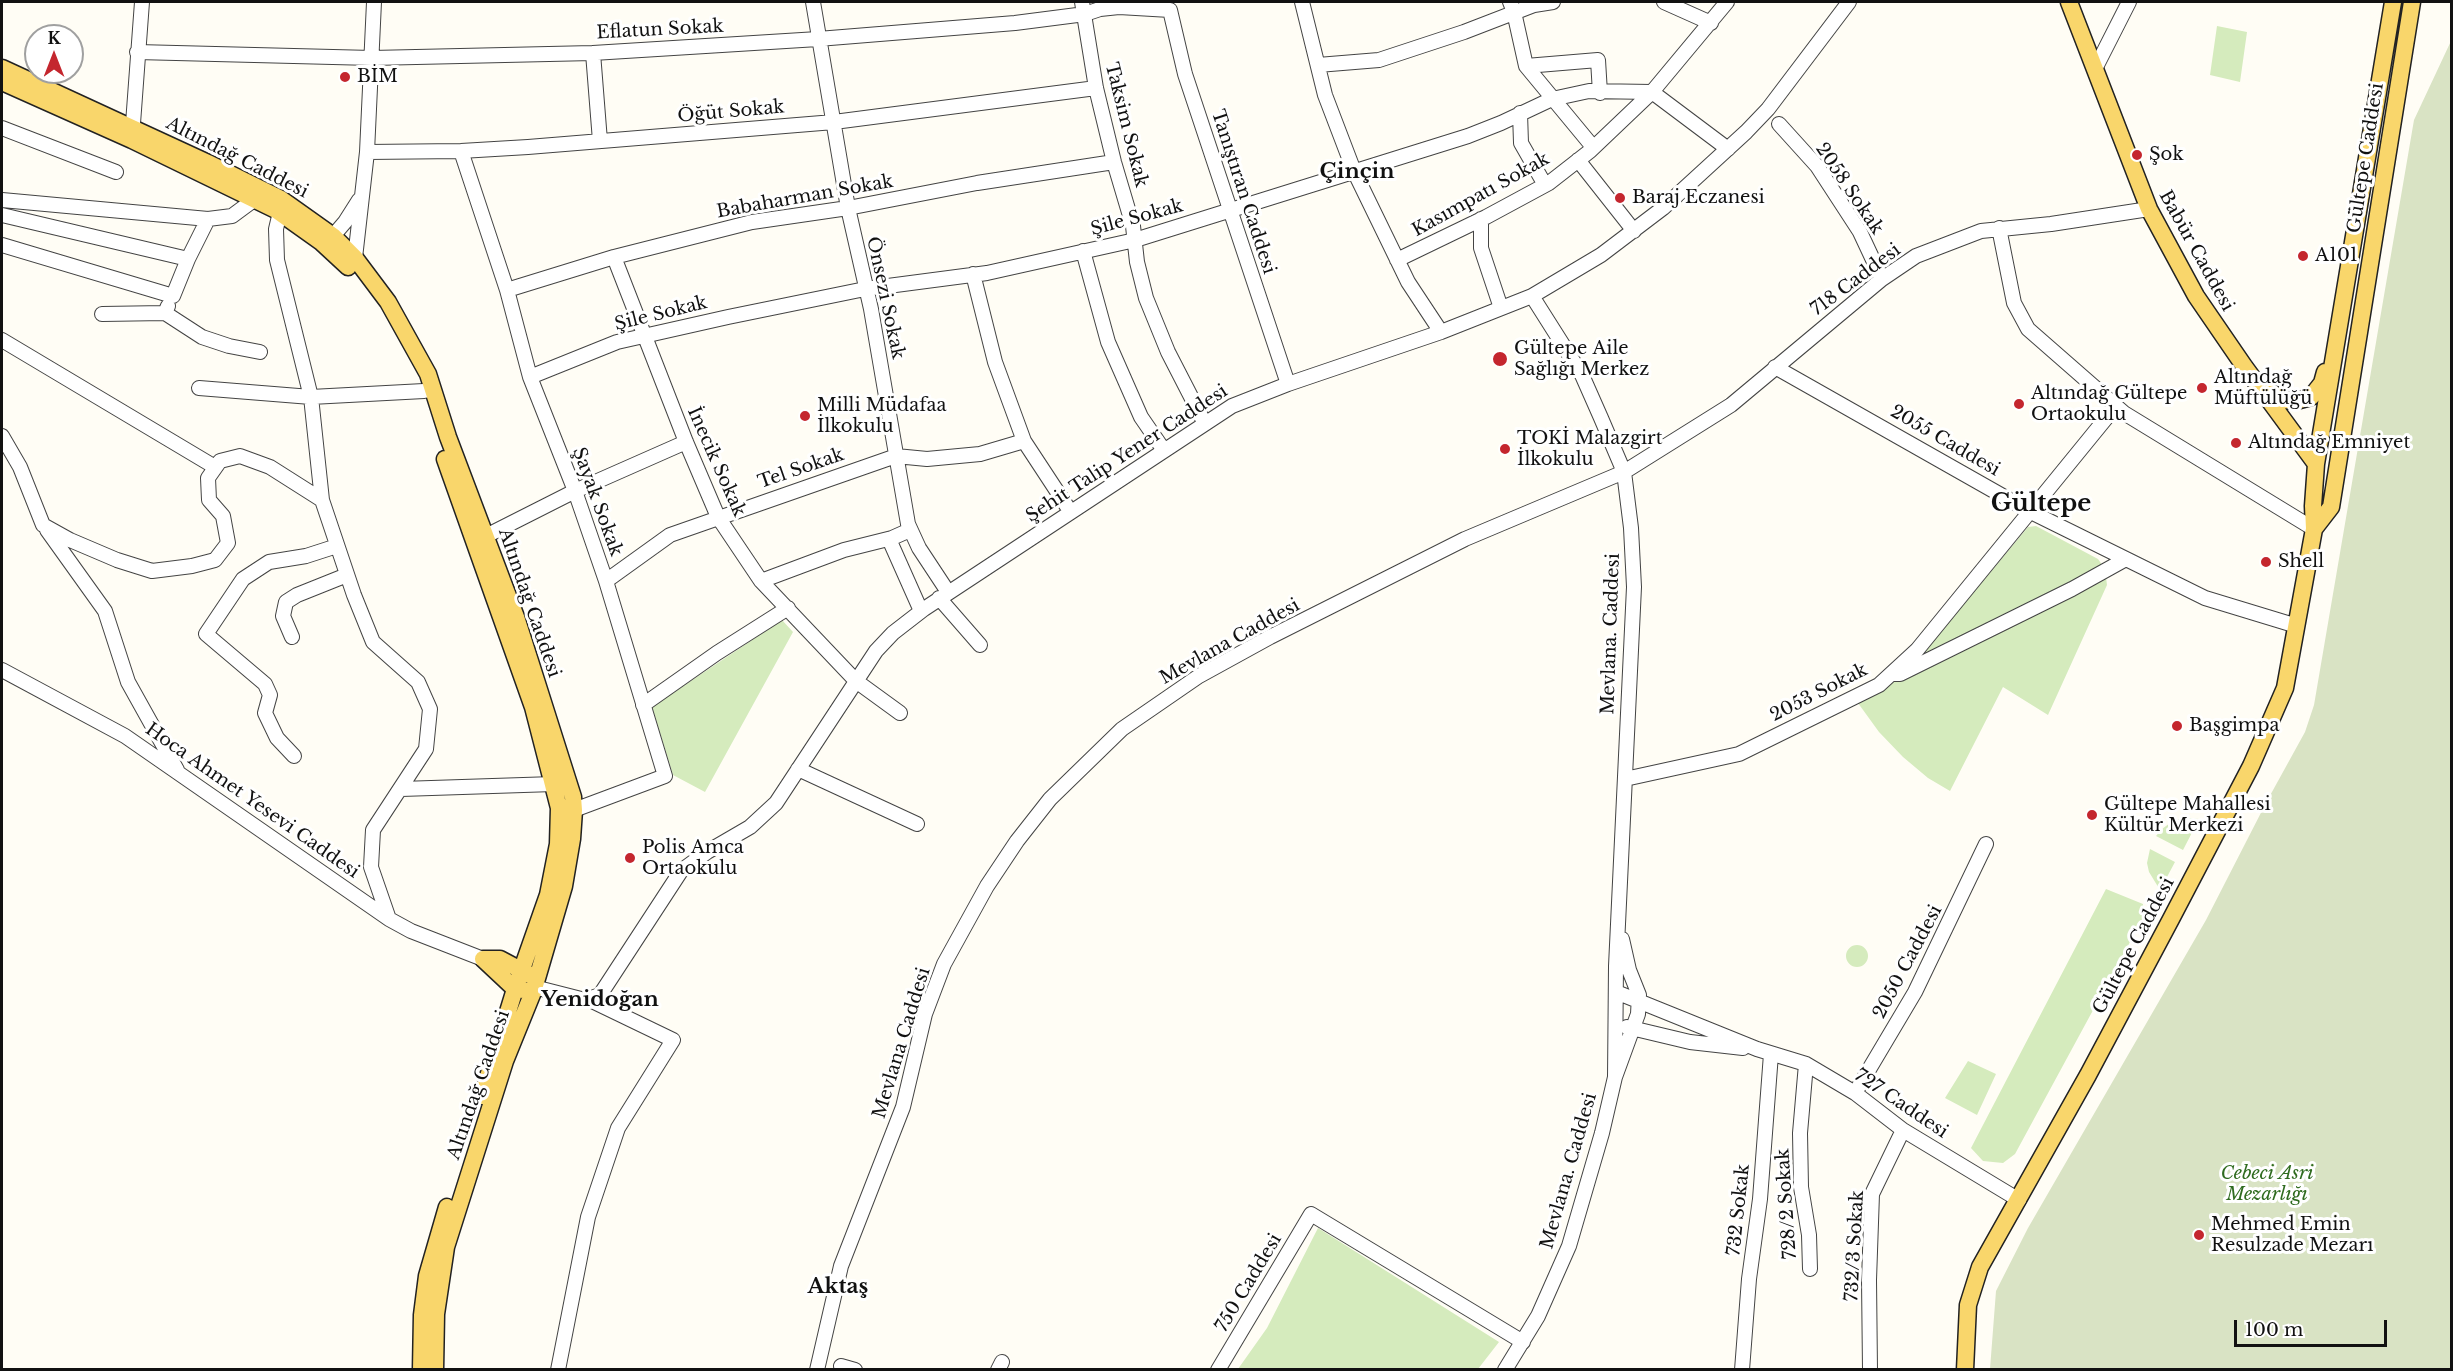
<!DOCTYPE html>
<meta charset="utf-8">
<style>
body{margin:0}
#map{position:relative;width:2453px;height:1371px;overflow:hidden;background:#fffdf5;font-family:"Libre Baskerville",serif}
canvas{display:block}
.frame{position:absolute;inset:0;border:3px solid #111;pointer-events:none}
.north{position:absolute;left:24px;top:24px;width:60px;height:60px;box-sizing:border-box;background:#fff;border:2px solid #a0a0a0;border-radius:50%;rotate:0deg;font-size:16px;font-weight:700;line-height:24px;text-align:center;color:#111}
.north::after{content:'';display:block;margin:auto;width:21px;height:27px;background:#c4262e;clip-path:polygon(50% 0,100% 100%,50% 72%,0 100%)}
.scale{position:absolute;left:2234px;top:1320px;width:153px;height:27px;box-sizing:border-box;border:3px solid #111;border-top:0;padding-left:8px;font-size:18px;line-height:21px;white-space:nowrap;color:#111;-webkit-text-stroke:4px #fff;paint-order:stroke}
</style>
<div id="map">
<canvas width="2453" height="1371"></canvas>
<div class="frame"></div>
<div class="north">K</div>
<div class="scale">100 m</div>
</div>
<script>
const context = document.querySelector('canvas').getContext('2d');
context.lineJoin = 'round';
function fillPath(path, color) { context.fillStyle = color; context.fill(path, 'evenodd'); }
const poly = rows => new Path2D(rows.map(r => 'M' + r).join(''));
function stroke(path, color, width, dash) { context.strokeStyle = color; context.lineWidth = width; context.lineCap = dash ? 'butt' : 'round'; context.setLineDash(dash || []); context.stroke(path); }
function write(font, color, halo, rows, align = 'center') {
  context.font = font + ' "Libre Baskerville",serif'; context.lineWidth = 6; context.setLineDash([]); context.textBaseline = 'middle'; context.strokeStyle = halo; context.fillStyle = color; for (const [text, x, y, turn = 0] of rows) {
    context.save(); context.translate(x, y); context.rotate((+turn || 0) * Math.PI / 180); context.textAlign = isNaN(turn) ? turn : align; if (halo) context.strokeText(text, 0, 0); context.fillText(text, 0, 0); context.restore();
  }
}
const green = poly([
 [2217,26,2247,32,2240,82,2210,75],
 [2036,526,2098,559,2105,569,2107,585,2048,715,2003,687,1950,791,1928,778,1903,757,1879,732,1858,703,1913,665,2028,527],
 [782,620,793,632,705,792,673,775,652,707],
 [2185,818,2199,819,2183,850,2156,836,2162,829,2174,820],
 [2150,849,2175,862,2160,890,2149,872,2147,863],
 [2106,889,2143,904,2143,918,2015,1154,2003,1163,1983,1161,1971,1148],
 '1846 956a11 11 0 1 1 22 0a11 11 0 1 1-22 0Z',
 [1968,1061,1996,1074,1977,1115,1945,1098],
 [1318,1228,1499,1342,1478,1369,1238,1369,1267,1328]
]);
const cemetery = poly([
 [2451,41,2451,1369,1990,1369,1996,1291,2028,1228,2206,920,2267,801,2305,732,2314,705,2414,120]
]);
const minor = poly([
 [813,2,848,208,871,309,908,524,919,548,948,592],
 [1082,2,1096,88,1114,162,1133,226,1137,262,1146,298,1168,352,1204,422],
 [1302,2,1325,95,1354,171,1408,282,1441,332],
 [1510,2,1514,12,1526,66,1593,147],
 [1664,2,1711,23],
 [1170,10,1185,74,1288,384],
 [137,52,372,58,593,53,818,39,1015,23,1085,14,1100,9,1119,7,1170,10],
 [593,53,600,141],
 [1318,65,1379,60,1464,32,1534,5,1553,2],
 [1526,66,1598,60,1600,93],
 [2096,67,2129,2],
 [1520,113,1521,143,1545,185],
 [1779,124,1817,166,1860,232,1882,279],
 [2,128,116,172],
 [132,137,142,2],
 [461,151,507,290,530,377,575,491,606,581,665,776,574,810],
 [367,152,461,151,528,147,834,122,1096,88],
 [1578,160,1634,231],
 [2,200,208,219,232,216,255,199],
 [280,212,276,229,277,260,311,397,322,500,354,595,373,642,418,682,430,709,426,749,373,830,371,867,389,919],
 [2,215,188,259,208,219],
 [1481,219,1481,248,1501,308],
 [1999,228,2014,303,2028,329,2124,413,2314,529],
 [333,236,345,222,359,200],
 [2,245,173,296,188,259],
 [1083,251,1108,342,1141,417,1163,449],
 [614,257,686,442,718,517,761,581,856,681,900,713],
 [355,258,367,152,374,2],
 [1397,260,1486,217,1549,183,1590,151,1652,92,1727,2],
 [973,274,995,362,1024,441,1070,511],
 [507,290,614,257,752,222,848,208,977,183,1114,162],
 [1532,296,1582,375,1601,418,1624,472,1631,528,1634,587,1616,966,1615,1077],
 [165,313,202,337,229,346,260,352],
 [102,314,165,313,168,306],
 [2,340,215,467],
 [1775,367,2031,512,2205,598,2297,626],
 [530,377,617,342,728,317,865,289,987,273,1135,240,1468,136,1501,123,1552,99,1589,91,1652,92,1728,149],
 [199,388,311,397,424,391],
 [2,436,20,467,43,525,70,540,117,560,152,571,192,566,215,560,228,543,223,516,209,500,208,478,220,461,240,456,270,467,322,500],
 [47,530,105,611,128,682,177,770],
 [486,536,575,491,686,442],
 [889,539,921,611],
 [606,581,670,535,896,456,927,459,980,454,1024,441],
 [761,581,844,550,892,538,910,530],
 [939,598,980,645],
 [292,637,283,616,286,602,297,595,347,575],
 [2,670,125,736,389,919,411,931,483,959],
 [1895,674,1900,674,2072,589,2126,559],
 [643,705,717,653,788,608],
 [294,756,277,738,265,713,270,695,265,684,206,634,243,579,269,562,306,556,337,546],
 [798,769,917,824],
 [1625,779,1739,754,1879,685,1917,650,2116,406],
 [401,789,554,784],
 [534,987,585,1000,600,995,681,871,707,852,750,827,776,803,876,651,893,633,924,609,1232,406,1288,384,1441,332,1532,296,1601,255,1663,208,1746,132,1768,109,1849,2],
 [1616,992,1757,1049,1806,1064,1855,1093,1903,1130,2019,1200],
 [1627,1027,1690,1042,1743,1048],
 [1806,1064,1800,1133,1801,1187,1809,1235,1810,1269],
 [1855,1093,1915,992,1986,844],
 [841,1366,855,1370],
 [558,1370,588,1217,618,1128,673,1040,590,1000],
 [817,1370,841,1266,903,1107,925,1014,944,964,987,886,1017,841,1050,799,1122,729,1199,676,1270,637,1465,539,1624,472,1731,405,1882,279,1916,256,1981,231,2051,224,2149,209],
 [998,1370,1002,1362],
 [1218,1370,1311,1214,1523,1342],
 [1505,1370,1538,1316,1569,1246,1602,1133,1615,1077,1638,1014,1639,995,1629,970,1622,939],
 [1742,1370,1749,1279,1760,1199,1771,1054],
 [1870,1370,1869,1280,1872,1194,1903,1130]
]);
const major = poly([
 [2069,2,2149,209,2196,296,2244,366,2316,464],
 [2,68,208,163,281,199,333,236,355,258,388,302,428,374,448,437,516,617,573,797,574,810,572,839,564,886,533,992,505,1061,446,1247,436,1314,435,1370],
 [2,82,132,140,276,210,321,242,348,267],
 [2261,388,2285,400,2296,401,2311,397,2322,383,2325,372],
 [445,459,533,707,559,808,558,844,548,895,515,989,482,1096],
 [2314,529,2331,507,2412,2],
 [483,959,515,989,524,990],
 [483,959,500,959,532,976],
 [421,1370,422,1315,427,1276,447,1207],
 [1965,1370,1968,1305,1980,1267,2088,1075,2171,919,2251,766,2285,688,2314,529,2313,506,2316,464,2393,2]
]);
const markers = [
 [345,77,6,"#c4262e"],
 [2137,155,6,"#c4262e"],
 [1620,198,6,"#c4262e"],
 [2303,256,6,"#c4262e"],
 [1500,359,8,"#c4262e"],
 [2202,388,6,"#c4262e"],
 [2019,404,6,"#c4262e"],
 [805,416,6,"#c4262e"],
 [2236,443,6,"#c4262e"],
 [1505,449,6,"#c4262e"],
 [2266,562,6,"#c4262e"],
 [2177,726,6,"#c4262e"],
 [2092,815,6,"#c4262e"],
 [630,858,6,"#c4262e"],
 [2199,1235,6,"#c4262e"]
];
const streetNames = [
 ["Eflatun Sokak",660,30,-3],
 ["Öğüt Sokak",731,112,-5],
 ["Taksim Sokak",1126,125,76],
 ["Altındağ Caddesi",237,158,27],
 ["Gültepe Caddesi",2366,158,-81],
 ["2058 Sokak",1849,189,56],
 ["Tanıştıran Caddesi",1243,192,72],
 ["Kasımpatı Sokak",1481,195,-29],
 ["Babaharman Sokak",805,197,-10],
 ["Şile Sokak",1137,218,-15],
 ["Babür Caddesi",2196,251,61],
 ["718 Caddesi",1856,280,-37],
 ["Önsezi Sokak",885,298,78],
 ["Şile Sokak",661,314,-14],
 ["2055 Caddesi",1945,441,30],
 ["Şehit Talip Yener Caddesi",1127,454,-33],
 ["İnecik Sokak",716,462,66],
 ["Tel Sokak",801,469,-19],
 ["Şayak Sokak",597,502,70],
 ["Altındağ Caddesi",529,603,71],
 ["Mevlana. Caddesi",1611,634,-88],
 ["Mevlana Caddesi",1230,642,-29],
 ["2053 Sokak",1819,693,-27],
 ["Hoca Ahmet Yesevi Caddesi",252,801,35],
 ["Gültepe Caddesi",2134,946,-62],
 ["2050 Caddesi",1908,962,-62],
 ["Mevlana Caddesi",902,1043,-73],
 ["Altındağ Caddesi",479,1085,-71],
 ["727 Caddesi",1901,1104,34],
 ["Mevlana. Caddesi",1569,1171,-74],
 ["728/2 Sokak",1787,1204,-94],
 ["732 Sokak",1739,1210,-84],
 ["732/3 Sokak",1855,1246,-87],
 ["750 Caddesi",1249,1283,-59]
];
const poiNames = [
 ["BİM",357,77],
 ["Şok",2149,155],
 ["Baraj Eczanesi",1632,198],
 ["A101",2315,256],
 ["Gültepe Aile",1514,349],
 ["Sağlığı Merkez",1514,370],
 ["Altındağ",2214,378],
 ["Müftülüğü",2214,399],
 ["Altındağ Gültepe",2031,394],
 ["Ortaokulu",2031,415],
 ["Milli Müdafaa",817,406],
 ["İlkokulu",817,427],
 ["TOKİ Malazgirt",1517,439],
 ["İlkokulu",1517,460],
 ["Altındağ Emniyet",2248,443],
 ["Shell",2278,562],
 ["Başgimpa",2189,726],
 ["Gültepe Mahallesi",2104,805],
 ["Kültür Merkezi",2104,826],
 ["Polis Amca",642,848],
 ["Ortaokulu",642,869],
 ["Mehmed Emin",2211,1225],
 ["Resulzade Mezarı",2211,1246]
];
const parkNames = [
 ["Cebeci Asri",2267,1174],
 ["Mezarlığı",2267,1195]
];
const quarterNames = [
 ["Çinçin",1357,172],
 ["Yenidoğan",600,1000],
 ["Aktaş",838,1287]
];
const districtNames = [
 ["Gültepe",2041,504]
];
fillPath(green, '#d5ebbd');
fillPath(cemetery, '#d9e3c4');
stroke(minor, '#444', 16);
stroke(major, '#222', 19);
stroke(minor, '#fff', 14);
stroke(major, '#f9d66b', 16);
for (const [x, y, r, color] of markers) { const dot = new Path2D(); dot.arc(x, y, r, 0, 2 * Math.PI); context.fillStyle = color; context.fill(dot); stroke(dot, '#fff', 2); }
write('18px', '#111', '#fff', streetNames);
write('18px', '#111', '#fff', poiNames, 'left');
write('italic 18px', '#2f6b1f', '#fff', parkNames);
write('bold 21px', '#111', '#fff', quarterNames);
write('bold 24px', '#111', '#fff', districtNames);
</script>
